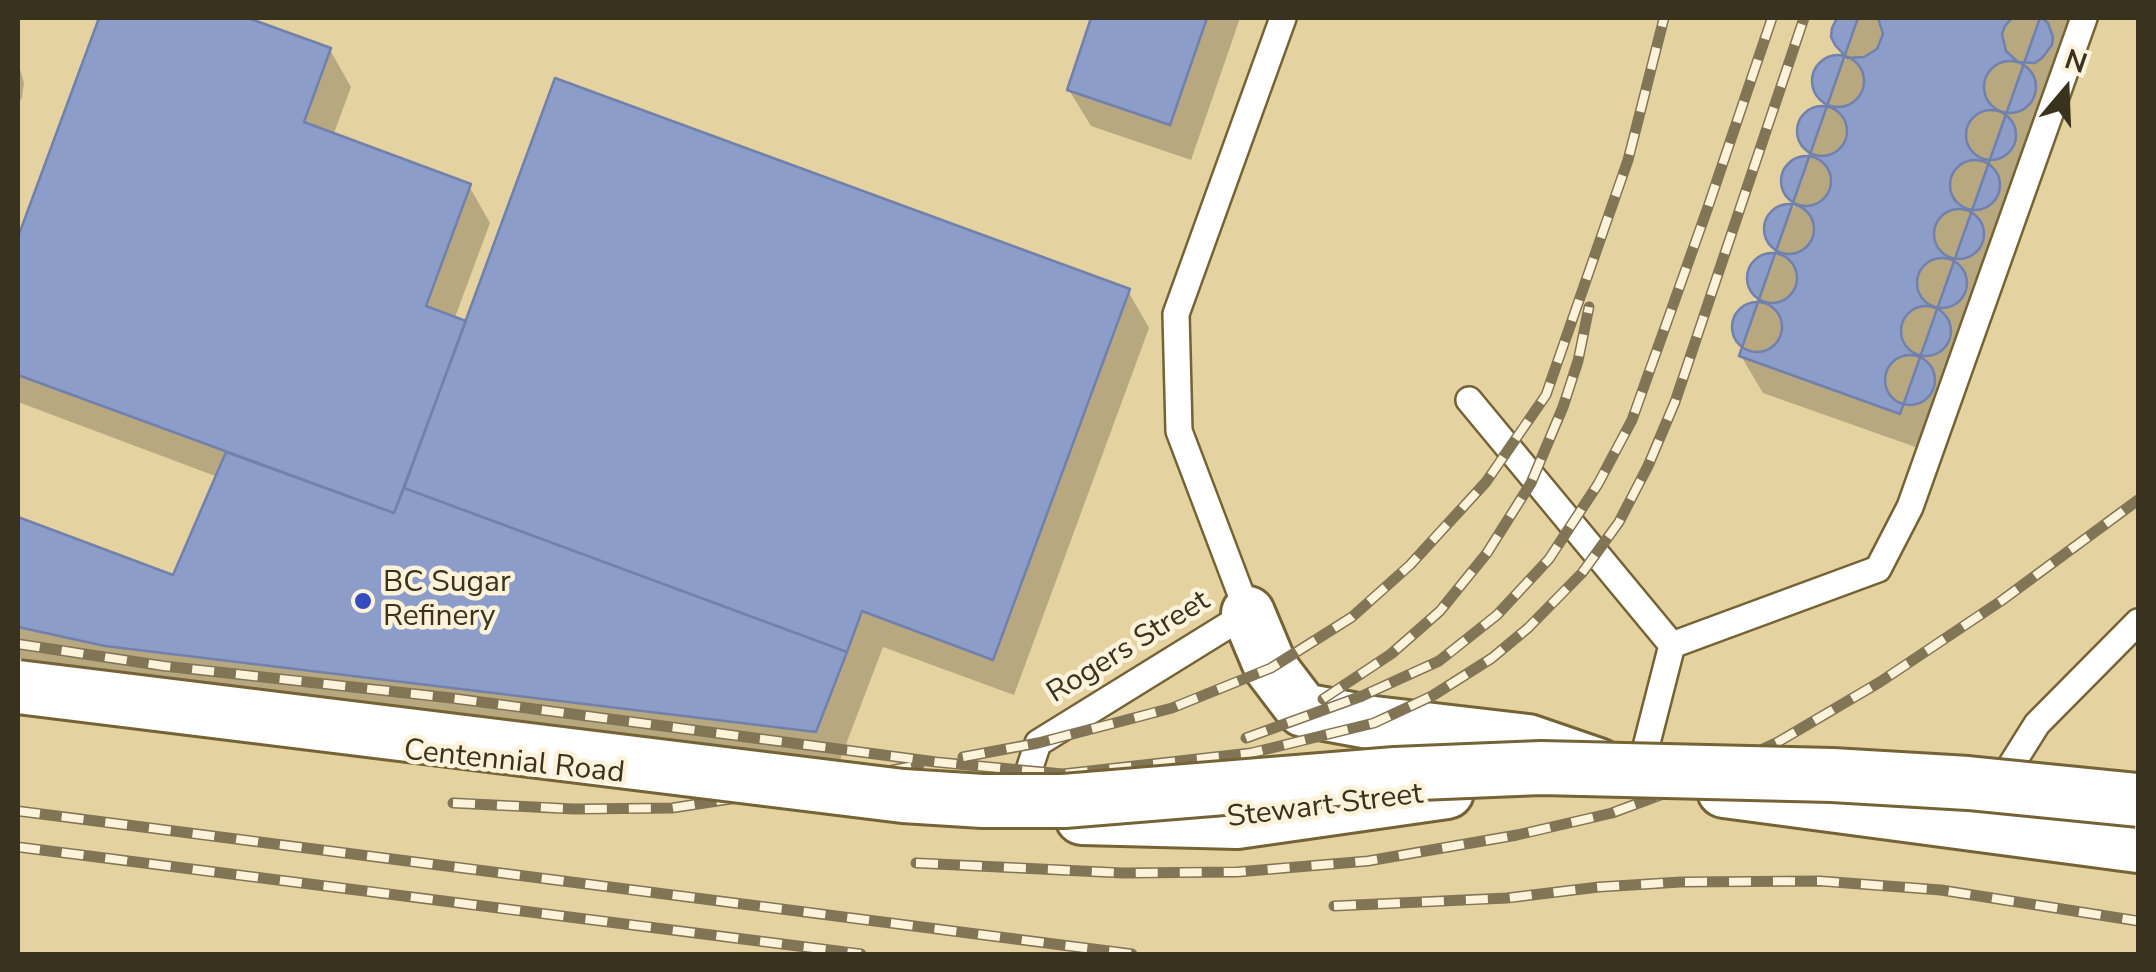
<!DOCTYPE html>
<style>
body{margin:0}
#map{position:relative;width:2156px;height:972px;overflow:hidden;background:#e5d2a1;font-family:"Nunito Sans",sans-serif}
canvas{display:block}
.frame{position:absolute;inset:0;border:20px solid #39321e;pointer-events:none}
.north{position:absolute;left:2016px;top:40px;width:100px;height:100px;-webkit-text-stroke:8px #fdf3db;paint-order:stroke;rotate:19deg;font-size:28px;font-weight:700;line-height:40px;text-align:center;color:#39321e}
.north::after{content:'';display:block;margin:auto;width:35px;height:45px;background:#39321e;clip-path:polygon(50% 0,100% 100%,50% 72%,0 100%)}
</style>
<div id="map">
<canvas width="2156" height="972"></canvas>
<div class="frame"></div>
<div class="north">N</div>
</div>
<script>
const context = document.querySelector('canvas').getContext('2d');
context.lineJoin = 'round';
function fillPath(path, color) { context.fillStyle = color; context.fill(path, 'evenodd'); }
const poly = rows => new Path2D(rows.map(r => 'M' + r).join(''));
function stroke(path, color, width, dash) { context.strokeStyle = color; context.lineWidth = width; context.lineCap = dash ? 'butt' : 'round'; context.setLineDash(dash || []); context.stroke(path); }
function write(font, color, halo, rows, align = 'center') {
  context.font = font + ' "Nunito Sans",sans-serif'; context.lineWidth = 9; context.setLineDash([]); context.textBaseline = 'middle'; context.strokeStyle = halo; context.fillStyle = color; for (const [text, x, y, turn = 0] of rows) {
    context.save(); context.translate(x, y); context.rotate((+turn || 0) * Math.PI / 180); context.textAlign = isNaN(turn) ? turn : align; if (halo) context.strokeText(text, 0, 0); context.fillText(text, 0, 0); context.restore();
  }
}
const shadow = poly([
 [102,18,241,18,330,50,351,87,333,136,469,186,490,223,454,320,467,324,1128,291,1149,328,1014,695,883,647,837,768,128,682,18,658,18,520,174,578,218,477,18,402,18,244],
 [1094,18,1240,18,1191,160,1091,126,1069,90],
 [1841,18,2073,18,1921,449,1763,393,1741,356,1744,348,1735,330,1737,316,1748,306,1761,303,1753,291,1750,275,1752,267,1757,262,1777,255,1769,240,1766,225,1774,212,1780,207,1795,207,1783,184,1784,177,1791,163,1797,160,1811,158,1803,144,1799,127,1802,120,1813,110,1827,109,1819,95,1814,80,1816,74,1825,62,1831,59,1846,60,1837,44,1834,28],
 [18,62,24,83,22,97,18,106]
]);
const building = poly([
 [99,18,248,18,331,48,304,122,471,184,426,306,466,321,394,513,18,375,18,237,99,18],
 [1091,18,1207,18,1170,125,1067,90,1091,18],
 [1837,18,1878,18,1883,34,1877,49,1864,57,1847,58,1835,45,1831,37,1832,28,1837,18],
 [1858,18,2040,18,1900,414,1739,356,1858,18],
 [2012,18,2042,18,2048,23,2053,37,2052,45,2042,58,2035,63,2018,62,2006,51,2002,34,2005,26,2012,18],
 '1812 81a26 26 0 1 1 52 0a26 26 0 1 1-52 0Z',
 '1984 87a26 26 0 1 1 52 0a26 26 0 1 1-52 0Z',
 [555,78,1130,289,993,660,862,611,847,652,404,488,555,78],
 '1797 131a25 25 0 1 1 50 0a25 25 0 1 1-50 0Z',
 '1966 135a25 25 0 1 1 50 0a25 25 0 1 1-50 0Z',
 '1781 181a25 25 0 1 1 50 0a25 25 0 1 1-50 0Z',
 '1950 185a25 25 0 1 1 50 0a25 25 0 1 1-50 0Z',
 '1764 229a25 25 0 1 1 50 0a25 25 0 1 1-50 0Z',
 '1934 234a25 25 0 1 1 50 0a25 25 0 1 1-50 0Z',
 '1747 278a25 25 0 1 1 50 0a25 25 0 1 1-50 0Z',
 '1917 283a25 25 0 1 1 50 0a25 25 0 1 1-50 0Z',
 '1732 327a25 25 0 1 1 50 0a25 25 0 1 1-50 0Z',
 '1901 331a25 25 0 1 1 50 0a25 25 0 1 1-50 0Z',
 '1885 380a25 25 0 1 1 50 0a25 25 0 1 1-50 0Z',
 [226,452,394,513,404,488,847,652,816,732,105,646,18,627,18,517,173,575,226,452]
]);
const service = poly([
 [1469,400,1672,645,1638,778],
 [1672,645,1878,569,1910,507,2084,18],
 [1995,791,2037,724,2138,622],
 [1017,806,1038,743,1248,613,1179,431,1176,314,1283,18]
]);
const minor = poly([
 [1248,613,1271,668,1303,710,1374,723,1528,741,1598,765],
 [1724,791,2138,846],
 [1082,818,1237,822,1447,792]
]);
const rail = poly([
 [18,644,164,666,451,698,936,762,1063,774,1251,753,1374,723,1432,696,1492,658,1528,628,1582,573,1619,522,1648,466,1675,402,1804,18],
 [1323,699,1391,654,1440,611,1487,553,1531,483,1563,407,1578,361,1589,307],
 [1246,738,1362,696,1439,661,1497,615,1549,559,1598,484,1632,420,1708,207,1772,18],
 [963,757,1038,743,1172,708,1271,668,1352,617,1410,565,1486,482,1546,395,1628,160,1664,18],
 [453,803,574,809,672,808,795,789,919,765],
 [18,811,1132,954],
 [18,847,861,954],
 [916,863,1123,873,1237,872,1368,861,1517,835,1612,813,1684,786,1778,742,1880,682,2001,601,2138,500],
 [1334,906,1507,898,1599,887,1681,882,1820,881,1941,890,2138,921]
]);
const minorBridge = poly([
 [18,687,903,796,983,801,1064,801,1395,774,1541,768,1832,775,1968,783,2138,800]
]);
const markers = [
 [363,601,10,"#334dbe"]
];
const poiNames = [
 ["BC Sugar",383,584],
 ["Refinery",383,618]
];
const streetNames = [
 ["Rogers Street",1129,648,-32],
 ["Centennial Road",514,763,6],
 ["Stewart Street",1325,807,-7]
];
fillPath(shadow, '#0003');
fillPath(building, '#8d9dc9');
stroke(building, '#7181ab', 2.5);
stroke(service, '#756336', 30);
stroke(minor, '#756336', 58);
stroke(service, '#fff', 25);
stroke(minor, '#fff', 52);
stroke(rail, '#817555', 11);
stroke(rail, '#fdf3db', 8, [22]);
stroke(minorBridge, '#756336', 58, []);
stroke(minorBridge, '#fff', 52);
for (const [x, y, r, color] of markers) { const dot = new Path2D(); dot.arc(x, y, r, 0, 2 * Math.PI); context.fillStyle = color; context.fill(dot); stroke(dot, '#fdf3db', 4); }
write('30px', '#39321e', '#fdf3db', poiNames, 'left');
write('30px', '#39321e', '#fdf3db', streetNames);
</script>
